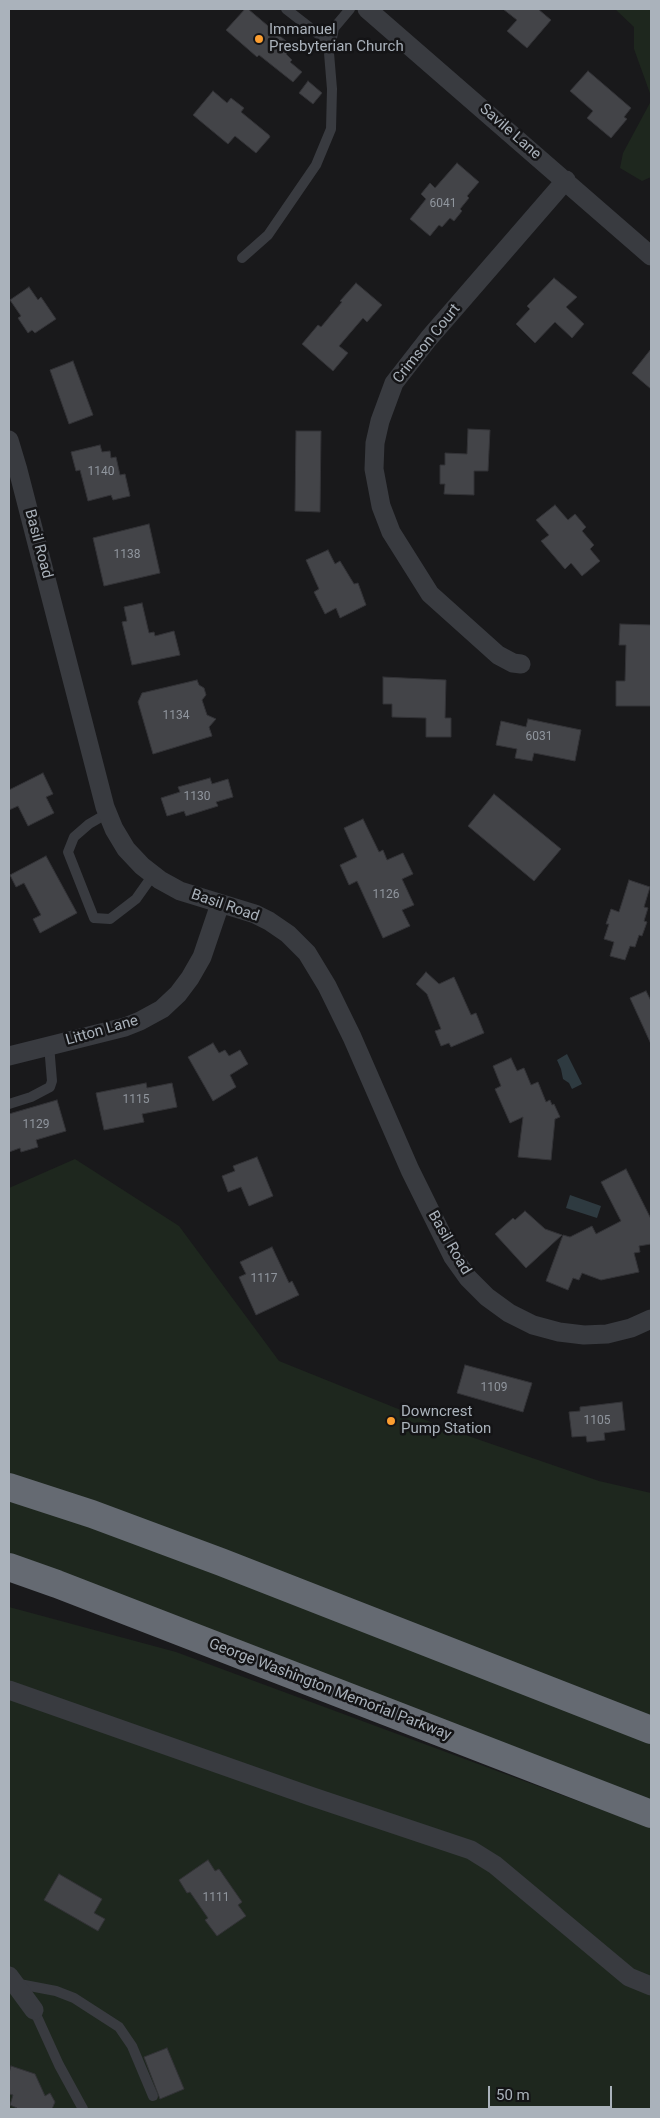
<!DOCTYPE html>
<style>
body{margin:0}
#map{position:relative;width:660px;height:2118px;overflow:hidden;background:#19191b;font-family:Roboto,sans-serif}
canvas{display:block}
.frame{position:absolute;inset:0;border:10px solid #aab2bb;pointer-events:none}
.scale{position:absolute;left:488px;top:2086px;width:124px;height:22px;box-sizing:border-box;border:2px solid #aab2bb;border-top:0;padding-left:6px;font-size:15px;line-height:18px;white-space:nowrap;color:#aab2bb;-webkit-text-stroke:4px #141416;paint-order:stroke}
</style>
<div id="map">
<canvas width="660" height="2118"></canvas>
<div class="frame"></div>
<div class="scale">50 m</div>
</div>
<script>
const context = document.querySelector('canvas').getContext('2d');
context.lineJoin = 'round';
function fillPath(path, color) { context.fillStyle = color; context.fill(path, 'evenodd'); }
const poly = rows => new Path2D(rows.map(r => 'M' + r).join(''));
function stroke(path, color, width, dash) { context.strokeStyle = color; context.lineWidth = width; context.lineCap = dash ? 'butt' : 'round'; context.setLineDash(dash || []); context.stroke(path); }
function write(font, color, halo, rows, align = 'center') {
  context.font = font + ' Roboto,sans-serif'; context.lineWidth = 5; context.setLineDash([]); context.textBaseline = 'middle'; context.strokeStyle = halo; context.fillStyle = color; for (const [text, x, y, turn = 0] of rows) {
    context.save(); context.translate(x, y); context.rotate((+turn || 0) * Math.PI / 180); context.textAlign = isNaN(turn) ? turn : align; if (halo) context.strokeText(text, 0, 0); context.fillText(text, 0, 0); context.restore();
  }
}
const green = poly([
 [615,9,651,9,651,96,634,49,634,27],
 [651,101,651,177,642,181,620,168,623,153],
 [75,1159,179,1226,279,1361,448,1429,599,1481,651,1493,651,1718,9,1478,9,1188],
 [9,1497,146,1543,651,1739,651,1802,9,1557],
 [9,1607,176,1652,651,1828,651,2109,9,2109]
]);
const water = poly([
 [567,1054,582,1084,572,1089,569,1083,563,1079,561,1069,557,1060],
 [570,1195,601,1206,597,1218,566,1208]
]);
const building = poly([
 [245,9,248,9,293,47,286,54,292,60,290,62,302,72,293,82,259,55,257,57,226,30,245,9],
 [503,9,538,9,551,20,527,48,507,31,517,20,503,9],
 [588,71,631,108,624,117,627,119,611,138,587,118,593,111,570,91,588,71],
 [308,81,322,93,313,104,299,93,308,81],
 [213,91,227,103,231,98,244,108,241,112,269,135,270,137,256,153,235,136,228,144,193,115,213,91],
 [457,163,479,182,467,196,469,198,460,209,462,211,454,221,450,218,442,227,439,225,430,236,410,219,426,199,421,194,430,183,435,188,457,163],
 [554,278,577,297,566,307,584,324,572,338,555,322,535,343,516,324,530,309,527,306,554,278],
 [356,283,382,305,367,322,363,318,339,346,348,353,333,371,302,344,318,325,321,327,342,302,340,301,356,283],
 [29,287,38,300,41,297,56,319,35,333,32,330,28,333,18,318,21,316,10,300,29,287],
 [651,349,651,389,632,373,651,349],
 [73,361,93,415,69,424,50,370,73,361],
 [468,429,490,430,488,471,474,471,474,495,444,494,445,484,440,484,440,465,445,465,445,453,467,454,468,429],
 [296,431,321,431,320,512,295,511,296,431],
 [100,445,102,452,110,451,111,458,116,457,120,475,125,474,130,496,113,500,111,495,88,501,80,470,76,471,71,452,100,445],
 [555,505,568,520,575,514,586,527,582,531,594,545,590,549,600,561,582,576,571,563,565,569,541,541,549,535,536,520,555,505],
 [149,524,160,573,104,586,93,538,149,524],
 [328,550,335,564,340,561,354,584,358,583,366,605,340,618,336,608,325,614,314,592,319,589,306,560,328,550],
 [142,603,149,633,154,632,155,636,174,631,180,655,132,665,122,622,127,621,124,607,142,603],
 [620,624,651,625,651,706,616,706,616,681,625,681,626,645,619,645,620,624],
 [383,677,446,680,445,718,451,718,451,737,426,737,426,718,392,717,392,704,383,704,383,677],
 [197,680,199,685,204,688,206,695,202,700,207,715,216,719,209,727,212,736,153,754,138,702,142,693,197,680],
 [528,719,581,730,575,761,534,753,532,761,515,758,517,749,496,745,501,721,526,727,528,719],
 [43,773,53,794,46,797,54,813,28,826,18,806,9,810,9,790,43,773],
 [210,778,212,784,228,779,233,797,216,802,218,806,186,816,184,811,167,816,161,798,180,792,178,787,210,778],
 [494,794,561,849,534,881,468,826,494,794],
 [363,819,379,852,383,850,387,860,403,853,413,874,402,879,414,905,402,910,410,926,383,938,357,881,349,885,340,865,357,857,344,828,363,819],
 [46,856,77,913,40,933,33,919,41,915,24,883,16,887,10,875,46,856],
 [629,880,650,887,644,907,648,908,644,921,647,922,642,936,639,935,635,947,630,946,625,960,610,956,614,942,604,939,609,924,606,924,611,909,619,912,629,880],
 [426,972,439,984,454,977,471,1015,476,1013,484,1033,451,1047,449,1043,441,1046,435,1031,441,1029,427,994,416,984,426,972],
 [646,991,651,1001,651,1044,630,998,646,991],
 [213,1043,219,1053,225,1050,229,1056,240,1050,248,1064,230,1075,236,1087,213,1101,188,1057,213,1043],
 [511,1058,517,1071,524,1068,531,1085,538,1082,546,1102,550,1100,552,1105,554,1104,560,1117,555,1119,551,1160,518,1157,523,1117,510,1123,495,1089,501,1086,493,1066,511,1058],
 [146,1083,147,1088,172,1083,177,1107,142,1114,144,1122,104,1130,96,1093,146,1083],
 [57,1100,66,1131,36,1140,38,1147,21,1152,20,1148,9,1152,9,1114,57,1100],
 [257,1157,273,1196,249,1206,241,1187,228,1192,222,1176,235,1171,233,1166,257,1157],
 [626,1169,651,1219,651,1244,639,1246,640,1252,634,1253,639,1272,601,1280,582,1273,579,1280,573,1278,568,1290,546,1281,563,1235,570,1237,592,1226,596,1234,621,1221,601,1182,626,1169],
 [525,1211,545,1229,562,1235,526,1268,495,1234,513,1218,515,1220,525,1211],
 [272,1247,289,1283,292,1281,299,1295,256,1315,239,1277,246,1274,240,1262,272,1247],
 [465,1365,532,1383,523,1412,457,1393,465,1365],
 [622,1402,625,1430,604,1433,605,1440,587,1442,586,1436,572,1437,569,1412,580,1411,580,1407,622,1402],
 [208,1860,215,1871,219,1869,242,1902,238,1905,246,1916,217,1936,205,1920,208,1918,190,1892,187,1893,179,1880,208,1860],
 [59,1874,102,1899,94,1913,105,1919,98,1931,44,1900,59,1874],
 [167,2048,184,2089,160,2099,144,2057,167,2048],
 [11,2066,35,2074,45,2096,50,2093,55,2102,52,2109,14,2109,17,2108,10,2105,13,2095,9,2094,9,2073,11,2066]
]);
const service = poly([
 [286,9,331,44],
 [242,258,268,235,316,165,331,129,332,89,329,53,334,28,350,9],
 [108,813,89,824,74,837,68,852,94,918,110,919,136,899,153,875],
 [9,1104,31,1097,50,1087,52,1081,49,1045],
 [14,1983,56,1991,74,1998,119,2027,132,2046,153,2096],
 [34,2010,59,2065,83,2109]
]);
const minor = poly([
 [367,9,651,256],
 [9,440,18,470,105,807,114,829,126,849,142,866,160,880,180,891,255,914,269,921,288,934,307,953,327,986,352,1037,410,1170,453,1257,468,1278,487,1297,509,1313,533,1325,559,1332,584,1335,607,1334,631,1328,651,1319],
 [521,664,513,663,498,655,430,594,391,532,381,506,374,469,375,443,380,421,394,383,429,338,566,180],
 [9,1056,125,1027,140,1021,162,1009,178,994,190,978,202,957,220,904],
 [9,1690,310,1796,471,1850,495,1865,629,1977,651,1986],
 [9,1976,34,2010]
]);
const motorway = poly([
 [9,1487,92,1514,221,1562,651,1730],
 [9,1567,57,1584,651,1814]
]);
const markers = [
 [259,39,5,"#fc9e30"],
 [391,1421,5,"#fc9e30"]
];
const numberNames = [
 ["6041",443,204],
 ["1140",101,472],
 ["1138",127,555],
 ["1134",176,716],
 ["6031",539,737],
 ["1130",197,797],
 ["1126",386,895],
 ["1115",136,1100],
 ["1129",36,1125],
 ["1117",264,1279],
 ["1109",494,1388],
 ["1105",597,1421],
 ["1111",216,1898]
];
const poiNames = [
 ["Immanuel",269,30],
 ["Presbyterian Church",269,47],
 ["Downcrest",401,1412],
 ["Pump Station",401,1429]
];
const streetNames = [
 ["Savile Lane",510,132,41],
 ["Crimson Court",427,344,-51],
 ["Basil Road",38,544,75],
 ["Basil Road",225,906,19],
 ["Litton Lane",102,1031,-16],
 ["Basil Road",449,1243,60],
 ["George Washington Memorial Parkway",330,1690,21]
];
fillPath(green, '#1e271e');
fillPath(water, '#2e3a40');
fillPath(building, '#434448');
stroke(building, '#333337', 1);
stroke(service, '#393b40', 10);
stroke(minor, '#393b40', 19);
stroke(motorway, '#656a72', 28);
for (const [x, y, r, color] of markers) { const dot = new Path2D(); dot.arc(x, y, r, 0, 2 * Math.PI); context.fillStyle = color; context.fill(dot); stroke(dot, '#141416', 2); }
write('12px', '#90969e', null, numberNames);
write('15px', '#aab2bb', '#141416', poiNames, 'left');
write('15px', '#aab2bb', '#141416', streetNames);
</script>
